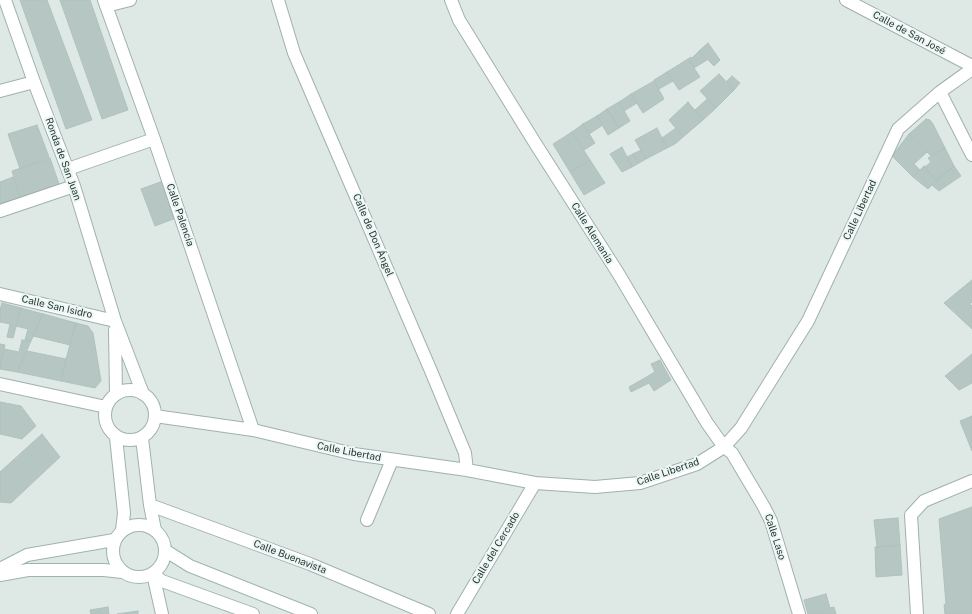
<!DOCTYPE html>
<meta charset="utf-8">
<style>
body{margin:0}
canvas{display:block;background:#dee9e6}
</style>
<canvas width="972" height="614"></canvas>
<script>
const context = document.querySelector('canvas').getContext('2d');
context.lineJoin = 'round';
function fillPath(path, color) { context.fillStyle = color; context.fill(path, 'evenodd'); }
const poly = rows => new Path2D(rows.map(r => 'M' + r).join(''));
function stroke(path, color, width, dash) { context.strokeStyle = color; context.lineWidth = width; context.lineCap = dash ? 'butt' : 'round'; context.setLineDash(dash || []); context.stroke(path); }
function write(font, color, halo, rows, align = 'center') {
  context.font = font + ' "Public Sans",sans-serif'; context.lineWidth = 4; context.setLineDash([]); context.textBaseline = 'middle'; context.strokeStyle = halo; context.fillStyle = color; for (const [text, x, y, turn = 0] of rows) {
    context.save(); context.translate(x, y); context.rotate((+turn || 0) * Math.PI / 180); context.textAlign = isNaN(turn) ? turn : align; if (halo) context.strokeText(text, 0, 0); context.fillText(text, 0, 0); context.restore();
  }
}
const building = poly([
 [20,0,47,0,92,120,66,129,20,0],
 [60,0,90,0,128,110,102,119,60,0],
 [708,43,720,60,714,66,699,51,708,43],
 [699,51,707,60,694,68,688,59,691,57,692,58,699,51],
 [688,59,700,77,679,90,667,72,688,59],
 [667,72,673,81,659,89,654,80,667,72],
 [719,74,734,90,716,108,700,91,719,74],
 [732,76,740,83,734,90,726,82,732,76],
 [654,81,664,99,643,113,631,94,654,81],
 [631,94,637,103,624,111,619,102,631,94],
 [707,99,716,108,703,120,695,110,707,99],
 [619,102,630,121,619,128,607,109,619,102],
 [688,102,703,120,683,137,669,120,688,102],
 [607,109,619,128,608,135,597,116,607,109],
 [597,116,603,125,589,134,583,124,597,116],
 [926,119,930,120,933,124,945,148,931,156,909,134,926,119],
 [583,124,595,143,584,150,572,132,583,124],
 [37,125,49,157,20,169,8,134,37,125],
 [657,128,667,148,646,159,635,140,657,128],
 [676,128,683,137,675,144,667,148,662,138,676,128],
 [572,132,590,160,570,172,553,144,572,132],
 [909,134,927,152,914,164,920,170,913,177,892,156,909,134],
 [622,147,632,167,622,172,610,154,622,147],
 [945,148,954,166,936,181,925,167,931,162,928,158,945,148],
 [641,150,646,159,639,163,633,154,641,150],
 [633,154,639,163,632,167,627,157,633,154],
 [50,158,59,184,20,198,12,171,50,158],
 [590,160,605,183,584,195,570,172,590,160],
 [924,166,936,181,954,166,961,176,939,191,932,185,928,189,913,177,924,166],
 [13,177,20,198,0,204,0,182,13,177],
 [163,181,176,218,155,226,141,189,163,181],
 [972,280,972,302,970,304,972,306,972,329,944,303,972,280],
 [2,303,21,308,13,338,7,337,10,324,0,322,0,310,2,303],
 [21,308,43,314,31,341,25,340,28,329,16,326,21,308],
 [43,314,76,323,70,345,33,336,43,314],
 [76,323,88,326,93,333,101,381,95,388,61,381,66,359,76,323],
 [22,340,31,341,17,372,0,369,4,349,19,352,22,340],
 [0,344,5,345,0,367,0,344],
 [27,351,66,359,61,381,17,372,27,351],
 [972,354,972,383,959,390,945,376,972,354],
 [660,360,671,380,654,391,649,383,631,392,629,387,655,372,651,364,660,360],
 [0,402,21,406,36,426,22,439,0,434,0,402],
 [972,416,972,451,960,421,972,416],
 [42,434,60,457,11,503,0,502,0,472,42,434],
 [972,507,972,614,945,614,944,605,946,604,939,519,972,507],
 [898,518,900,545,877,547,874,520,898,518],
 [900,545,902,575,876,577,875,547,900,545],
 [826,594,830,608,834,607,836,614,808,614,804,600,826,594],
 [108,607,109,614,91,614,90,610,108,607],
 [138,611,138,614,117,614,138,611]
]);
const street = poly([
 [5,0,34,82,74,186,115,321,143,394],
 [104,0,154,139,253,430],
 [278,0,294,53,431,371,465,453,467,470],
 [451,0,459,20,535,143,618,273,707,423,724,447,732,453,764,507,771,521,799,614],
 [846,0,972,66],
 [106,6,130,0],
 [0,91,34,82],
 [940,92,972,155],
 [68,169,154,139],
 [0,211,74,186],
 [0,294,115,321],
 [115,330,116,394],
 [0,384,106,407],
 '105 415a25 25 0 1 1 50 0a25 25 0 1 1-50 0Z',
 [155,416,253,430,354,454,467,470,535,483,595,487,640,483,697,464,724,447,741,428,808,321,898,129,940,92,972,69],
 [116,437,124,513,122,530],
 [142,438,150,505,155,530],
 [150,505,310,564,429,614],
 [367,520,392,460],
 [153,574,162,614],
 [457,614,535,483],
 [917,614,911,515,924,501,972,481]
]);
const secondary = poly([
 '113 551a26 26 0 1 1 52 0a26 26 0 1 1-52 0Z',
 [166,551,190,566,311,614],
 [0,569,27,555,114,540],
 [153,574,162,581,253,614],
 [0,575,28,570,104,570,122,572]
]);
const streetNames = [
 ["Calle de San José",909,33,28],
 ["Ronda de San Juan",63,159,70],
 ["Calle Libertad",860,210,-65],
 ["Calle Palencia",180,215,71],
 ["Calle Alemania",592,233,58],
 ["Calle de Don Ángel",373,235,67],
 ["Calle San Isidro",57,307,13],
 ["Calle Libertad",349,452,11],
 ["Calle Libertad",668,472,-19],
 ["Calle Laso",775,537,72],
 ["Calle del Cercado",496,548,-59],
 ["Calle Buenavista",290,557,21]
];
fillPath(building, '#b6c6c3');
stroke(building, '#b0c2be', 1);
stroke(street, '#a1b0ae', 14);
stroke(secondary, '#9db4b0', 14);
stroke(street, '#fff', 12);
stroke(secondary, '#fff', 12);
write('10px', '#203836', '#eef6f3', streetNames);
</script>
